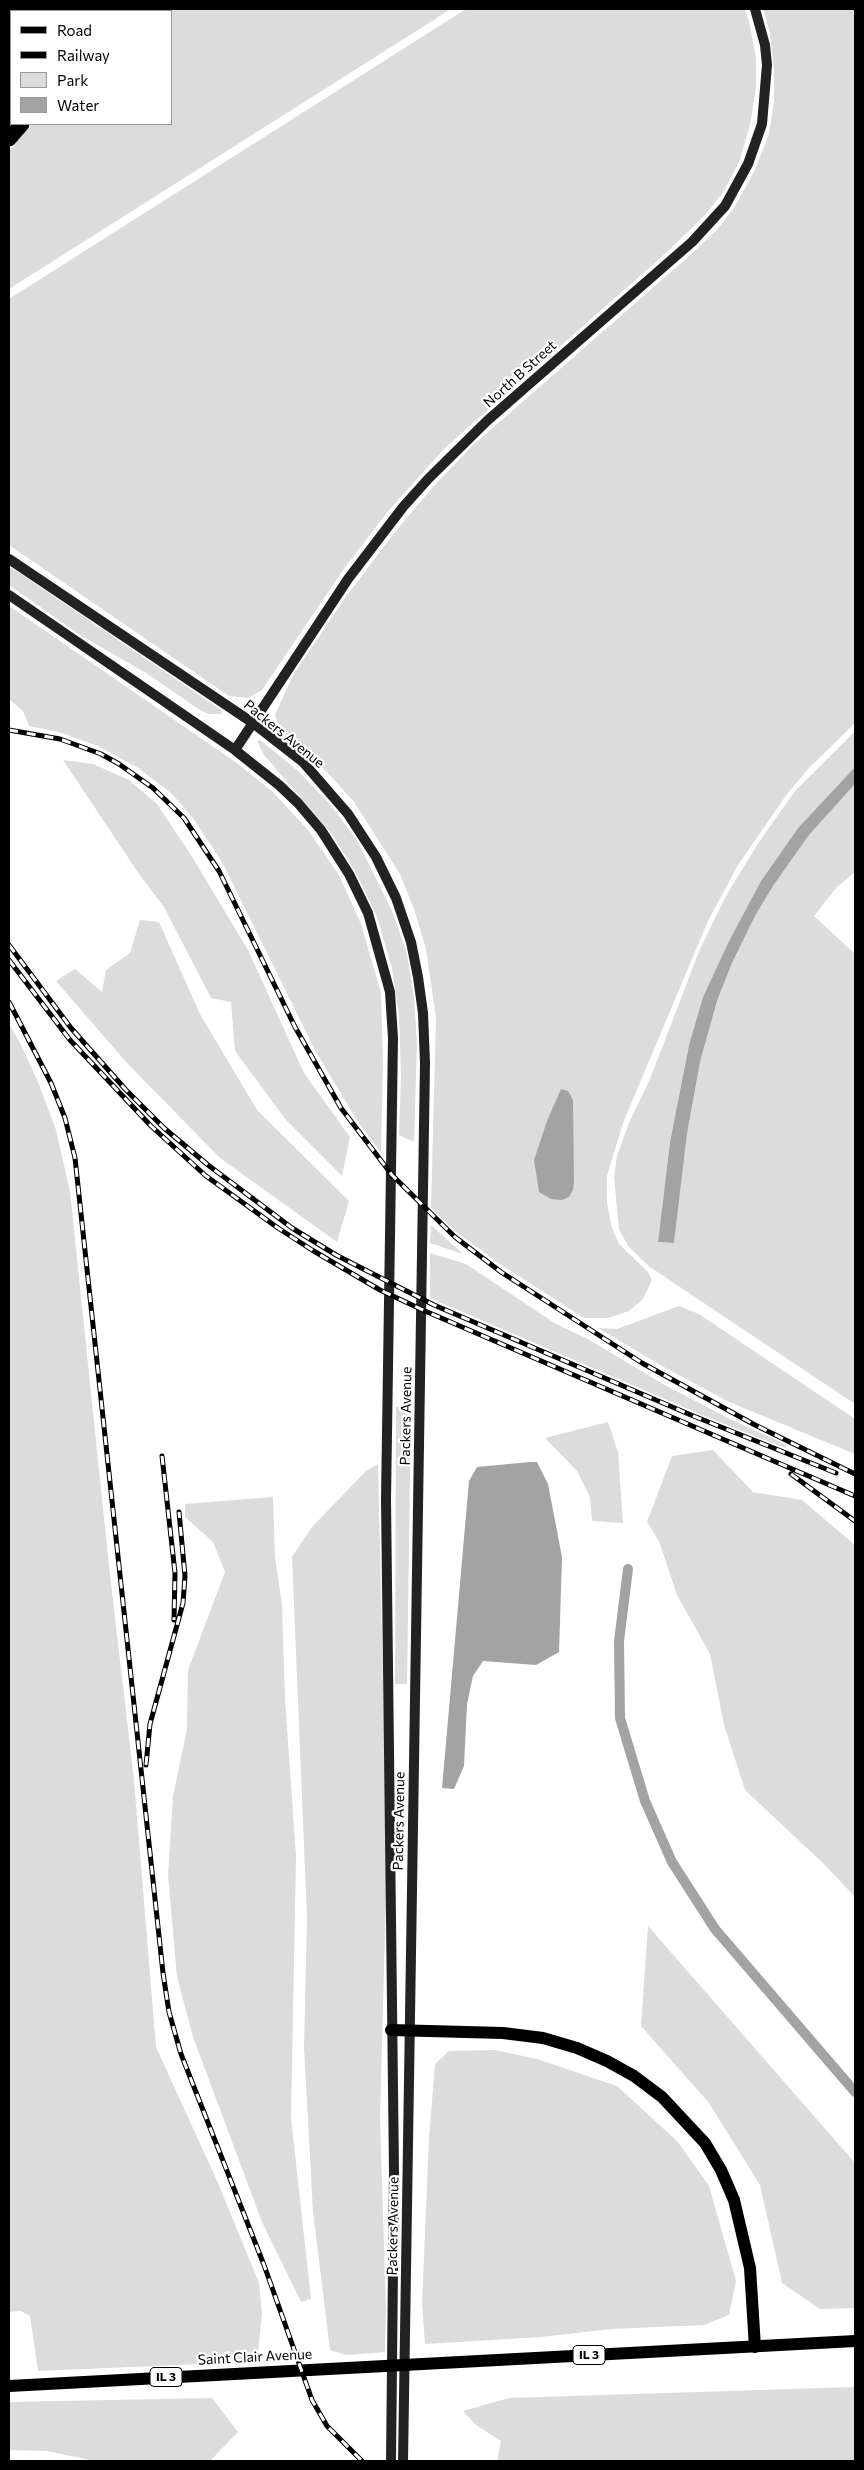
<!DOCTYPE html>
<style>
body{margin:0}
#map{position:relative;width:864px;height:2470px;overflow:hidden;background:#fff;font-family:Commissioner,sans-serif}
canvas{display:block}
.frame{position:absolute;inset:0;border:10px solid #000;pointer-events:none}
.legend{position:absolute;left:10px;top:10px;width:162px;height:115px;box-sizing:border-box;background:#fff;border:1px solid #999;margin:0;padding:6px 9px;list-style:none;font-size:15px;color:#000}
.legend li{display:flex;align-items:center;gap:10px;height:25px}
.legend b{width:25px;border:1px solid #999}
</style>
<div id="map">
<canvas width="864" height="2470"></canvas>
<div class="frame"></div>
<ul class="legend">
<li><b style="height:6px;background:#000"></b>Road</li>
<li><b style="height:6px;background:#000"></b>Railway</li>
<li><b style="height:14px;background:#dcdcdc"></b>Park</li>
<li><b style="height:14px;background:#a3a3a3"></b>Water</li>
</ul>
</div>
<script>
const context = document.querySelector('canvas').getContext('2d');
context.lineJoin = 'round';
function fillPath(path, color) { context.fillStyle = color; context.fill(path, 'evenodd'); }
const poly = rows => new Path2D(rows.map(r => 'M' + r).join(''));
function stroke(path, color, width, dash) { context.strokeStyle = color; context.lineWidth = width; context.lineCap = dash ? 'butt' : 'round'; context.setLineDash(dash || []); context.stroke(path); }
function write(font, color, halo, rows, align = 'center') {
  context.font = font + ' Commissioner,sans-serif'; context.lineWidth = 4.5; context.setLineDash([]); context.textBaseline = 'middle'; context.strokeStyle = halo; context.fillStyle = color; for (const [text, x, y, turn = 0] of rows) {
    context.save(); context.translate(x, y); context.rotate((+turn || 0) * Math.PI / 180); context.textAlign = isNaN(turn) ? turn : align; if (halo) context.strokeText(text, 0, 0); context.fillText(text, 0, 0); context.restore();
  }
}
const green = poly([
 [9,9,83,9,80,11,11,11,11,77,9,80],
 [137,9,451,9,9,289,9,151,32,124,171,124,171,11,135,11],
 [466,9,744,9,749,21,756,58,756,88,750,125,739,162,724,191,706,214,667,252,446,447,389,510,343,570,262,690,248,698,229,696,9,545,9,299],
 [763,9,855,9,855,723,810,767,787,794,738,865,708,921,623,1123,607,1176,607,1203,612,1228,619,1244,648,1272,652,1280,643,1299,629,1311,608,1318,584,1318,497,1262,455,1231,431,1208,436,1018,426,949,414,909,400,874,354,802,327,772,280,730,275,715,293,675,345,598,395,532,432,488,472,446,688,257,716,231,734,208,754,172,769,134,774,102,774,72,770,33],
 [9,566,221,710,222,714,209,714,200,710,146,673,80,635,9,585],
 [9,606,234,761,273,792,308,830,339,875,361,924,381,993,383,1060,381,1153,358,1122,316,1052,222,862,193,818,171,793,138,768,98,746,59,732,29,726,23,711,9,699],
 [855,731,855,767,798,828,761,881,729,941,703,997,689,1045,670,1142,658,1242,674,1243,687,1134,700,1062,717,1001,732,963,755,916,773,886,809,835,855,784,855,872,837,887,814,916,855,954,855,1404,650,1267,628,1246,619,1229,614,1177,617,1156,629,1123,650,1079,700,949,726,896,759,842,795,791],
 [259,739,298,771,329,803,357,840,393,913,407,954,414,998,417,1044,414,1142,399,1135,401,1076,399,1016,392,968,377,917,357,875,332,834,264,755,258,743],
 [63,760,93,764,129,780,157,804,191,855,248,950,304,1073,350,1137,342,1176,286,1120,235,1051,231,1002,211,998,164,907,139,874],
 [140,920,159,922,200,1014,257,1110,349,1201,337,1242,220,1158,127,1063,56,981,75,969,102,992,106,970,130,953],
 [9,1024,21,1045,38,1082,56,1130,70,1191,109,1566,134,1780,156,2047,218,2183,259,2283,262,2314,258,2353,256,2359,247,2362,38,2371,30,2316,21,2311,9,2312],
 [431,1225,463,1254,430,1243],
 [430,1253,466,1264,556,1324,588,1339,663,1384,732,1420,787,1445,785,1448,702,1415,430,1298],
 [679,1306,699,1314,855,1419,855,1454,729,1402,662,1366,598,1328,617,1329],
 [411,1405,407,1684,395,1684,396,1407],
 [608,1422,618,1452,623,1523,592,1521,590,1497,577,1471,545,1438],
 [713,1450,753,1492,802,1500,855,1545,855,1897,825,1865,745,1790,724,1725,710,1654,677,1595,659,1541,647,1522,672,1456],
 [378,1464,385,1773,386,1894,380,2118,386,2310,385,2352,346,2355,330,2350,313,2212,304,2048,307,1918,292,1557,312,1527,366,1471],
 [273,1497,275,1557,282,1605,285,1699,296,1856,291,2118,311,2299,301,2302,262,2222,193,2037,177,1977,168,1875,173,1796,187,1729,188,1670,225,1572,213,1542,185,1517,185,1504],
 [648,1926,855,2163,855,2308,820,2309,782,2283,760,2185,709,2103,641,2026],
 [495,2050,537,2059,617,2086,678,2142,709,2186,736,2281,729,2315,704,2325,611,2329,541,2337,425,2344,422,2304,429,2138,435,2064,449,2051],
 [855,2387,855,2461,497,2461,501,2441,476,2425,463,2411,509,2398],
 [212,2398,238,2432,210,2461,95,2461,47,2451,9,2450,9,2402]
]);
const water = poly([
 [855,767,855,784,809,835,773,886,755,916,732,963,717,1001,700,1062,687,1134,674,1243,658,1242,670,1142,689,1045,703,997,729,941,761,881,798,828],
 [561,1089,568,1091,573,1100,574,1182,573,1190,569,1197,562,1200,551,1199,539,1192,534,1160,547,1121],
 [530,1462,537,1462,548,1484,562,1557,559,1652,536,1665,483,1661,473,1676,467,1704,464,1766,454,1789,442,1788,469,1481,477,1467]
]);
const canal = poly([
 [628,1569,619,1641,620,1718,645,1801,672,1862,715,1929,855,2092]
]);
const secondary = poly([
 [9,559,253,723,303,762,348,814,376,857,396,898,411,942,418,977,423,1013,425,1063,403,2461],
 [9,595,235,750,279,785,298,803,321,830,349,874,368,913,390,992,393,1038,386,1499,394,2172,391,2461],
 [235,750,348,579,403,507,429,478,488,420,692,242,725,206,748,164,762,124,767,65,765,45,755,9]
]);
const primary = poly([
 [113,11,115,9],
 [126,11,129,9],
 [391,2030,503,2033,543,2038,577,2048,607,2061,634,2076,662,2097,705,2143,721,2170,734,2200,750,2268,755,2347],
 [9,2386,855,2341]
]);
const highway = poly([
 [92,11,95,9],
 [9,91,11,89],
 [9,118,11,116],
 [9,139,22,124]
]);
const rail = poly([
 [9,730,60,739,101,754,119,764,153,788,184,818,219,871,295,1027,341,1108,392,1175,455,1237,501,1272,642,1363,755,1425,855,1474],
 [9,945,71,1028,126,1090,164,1128,208,1165,292,1228,336,1255,434,1305,691,1415,836,1473],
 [9,960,70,1040,151,1126,206,1176,278,1228,312,1250,380,1290,425,1311,855,1496],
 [9,1002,51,1083,65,1118,75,1158,163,1973,169,2012,181,2054,264,2265,312,2400,327,2426,362,2461],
 [162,1456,175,1573,174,1620],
 [791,1474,855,1521],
 [146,1765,150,1724,183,1603,185,1576,179,1512]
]);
const shields = [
 [589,2355,32],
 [166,2377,32]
];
const shieldNames = [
 ["IL 3",589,2355],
 ["IL 3",166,2377]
];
const streetNames = [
 ["North B Street",520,374,-42],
 ["Packers Avenue",284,734,39],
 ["Packers Avenue",406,1416,-89],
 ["Packers Avenue",399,1821,-89],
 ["Packers Avenue",393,2226,-89],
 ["Saint Clair Avenue",255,2357,-3]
];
fillPath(green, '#dcdcdc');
fillPath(water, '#a3a3a3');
stroke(canal, '#a3a3a3', 10);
stroke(secondary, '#222', 10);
stroke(primary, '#000', 12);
stroke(highway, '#000', 15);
stroke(rail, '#000', 5);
stroke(rail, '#fff', 3, [9]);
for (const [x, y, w] of shields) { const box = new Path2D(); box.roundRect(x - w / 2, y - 9.5, w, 19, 4); context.fillStyle = '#fff'; context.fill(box); stroke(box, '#000', 1); }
write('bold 12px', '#000', null, shieldNames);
write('14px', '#000', '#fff', streetNames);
</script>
